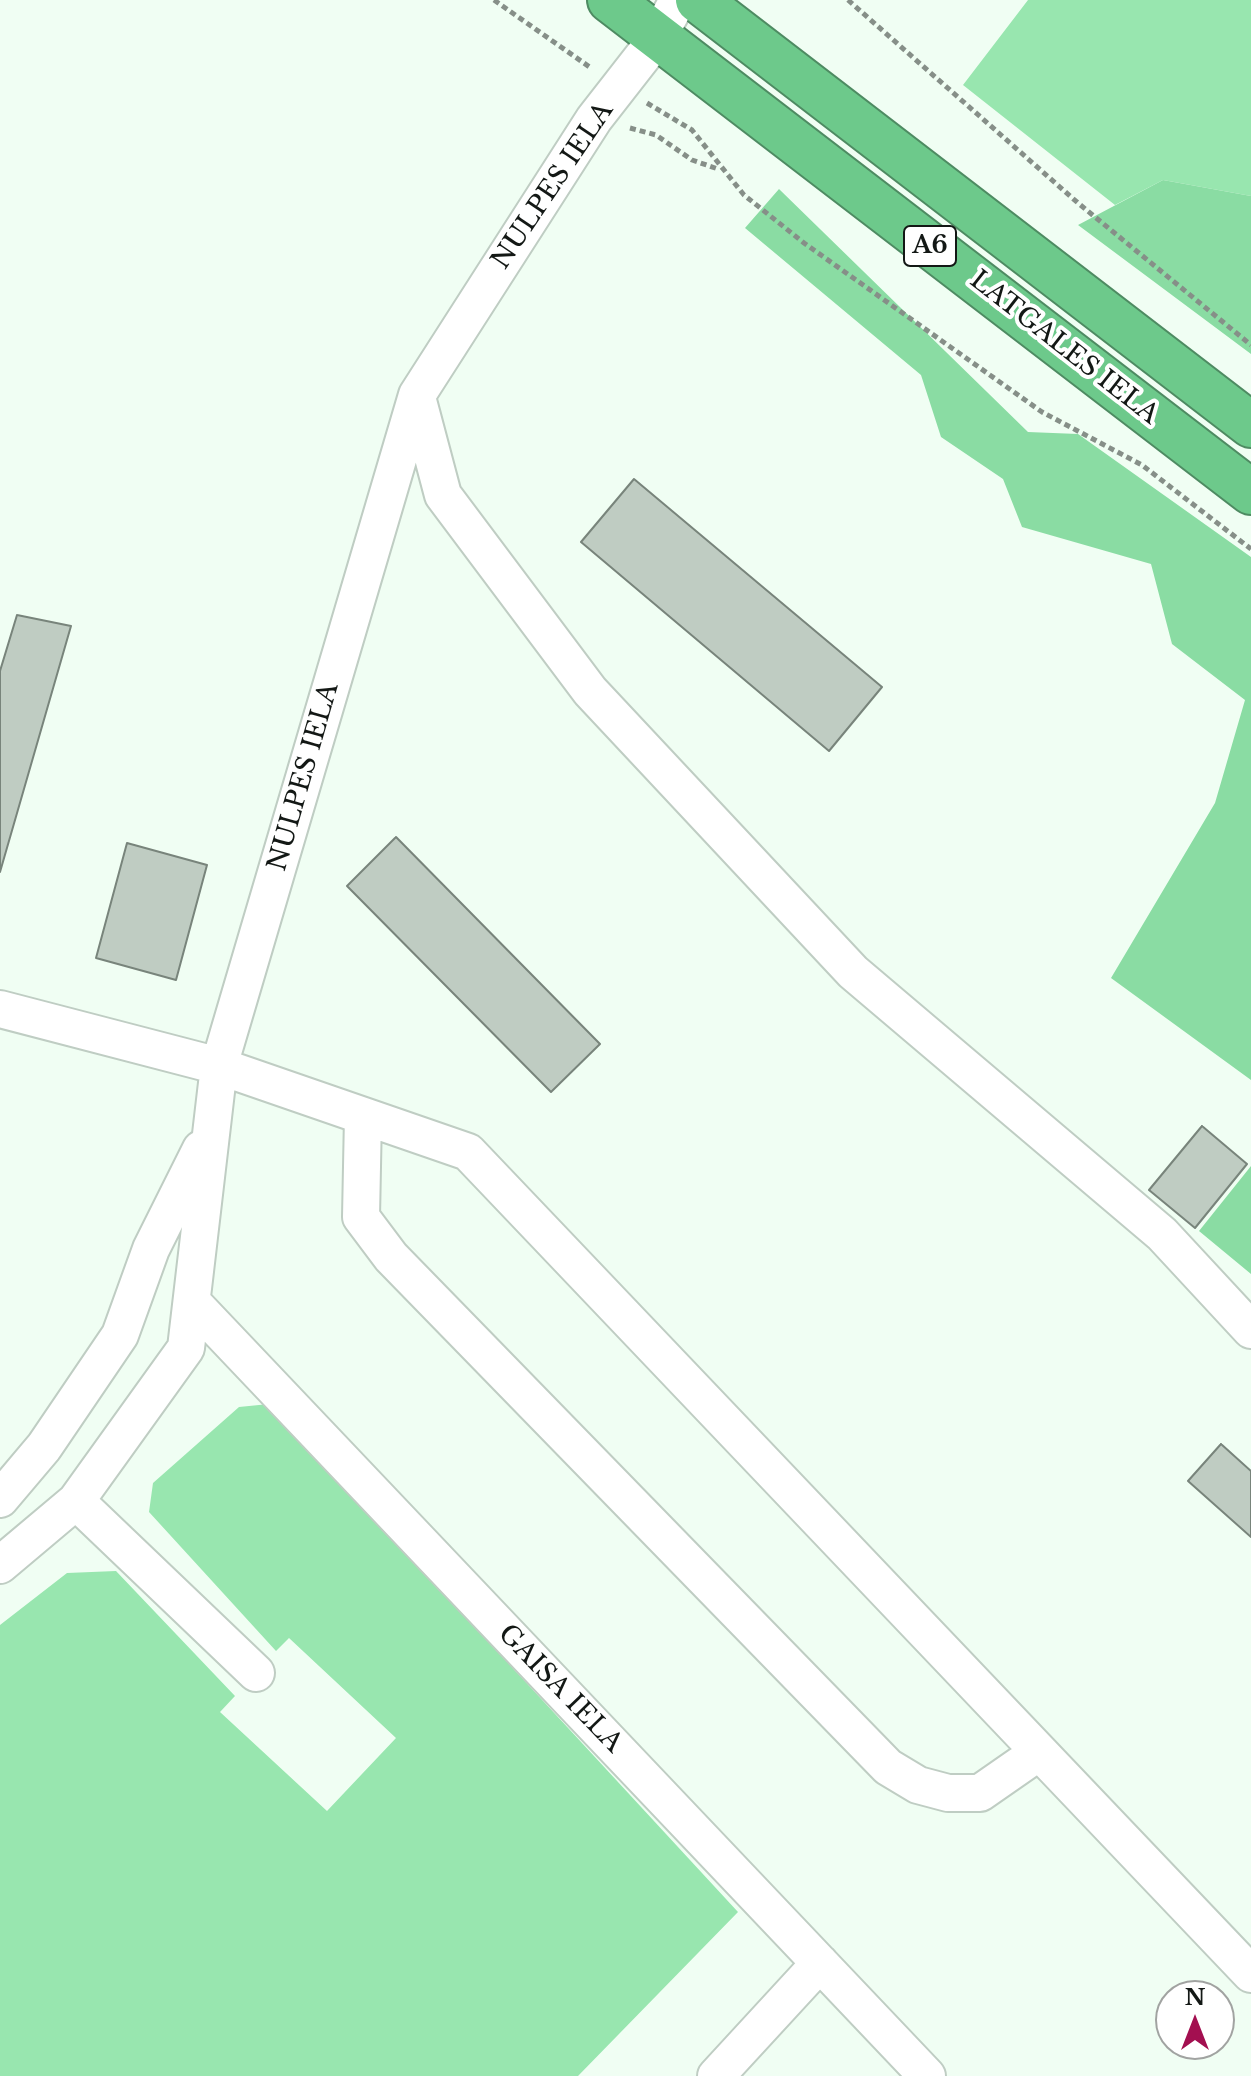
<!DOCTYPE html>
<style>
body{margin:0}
#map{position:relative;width:1251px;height:2076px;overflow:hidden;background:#f0fef3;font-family:"Libre Baskerville",serif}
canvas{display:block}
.north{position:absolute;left:1155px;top:1980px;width:80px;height:80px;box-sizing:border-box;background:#fff;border:2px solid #a1a3a1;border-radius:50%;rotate:0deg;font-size:22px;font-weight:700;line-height:32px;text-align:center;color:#131815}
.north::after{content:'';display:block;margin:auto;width:28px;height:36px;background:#a30f50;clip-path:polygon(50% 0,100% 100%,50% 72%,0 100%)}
</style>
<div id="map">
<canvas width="1251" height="2076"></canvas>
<div class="north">N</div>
</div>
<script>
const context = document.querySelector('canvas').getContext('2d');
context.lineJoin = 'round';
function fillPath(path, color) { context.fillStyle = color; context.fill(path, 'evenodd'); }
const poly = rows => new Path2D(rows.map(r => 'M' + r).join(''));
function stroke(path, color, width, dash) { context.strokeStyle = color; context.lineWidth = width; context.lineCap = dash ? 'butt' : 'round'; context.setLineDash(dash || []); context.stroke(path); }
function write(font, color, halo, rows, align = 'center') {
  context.font = font + ' "Libre Baskerville",serif'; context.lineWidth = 8; context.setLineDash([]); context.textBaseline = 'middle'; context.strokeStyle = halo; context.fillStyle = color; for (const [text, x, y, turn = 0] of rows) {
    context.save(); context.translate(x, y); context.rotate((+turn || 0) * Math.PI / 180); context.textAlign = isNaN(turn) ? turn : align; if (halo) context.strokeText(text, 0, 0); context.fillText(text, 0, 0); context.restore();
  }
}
const green = poly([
 [1028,0,1251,0,1251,196,1163,180,1115,205,963,85],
 [269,1404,738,1912,578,2076,0,2076,0,1625,67,1573,116,1571,235,1696,220,1712,327,1811,396,1738,289,1638,276,1651,149,1512,153,1483,239,1407]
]);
const forest = poly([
 [1163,180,1251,196,1251,354,1078,225],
 [779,189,1028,432,1078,434,1251,557,1251,1080,1111,978,1215,803,1245,700,1172,644,1151,564,1022,527,1003,479,941,437,921,375,745,228],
 [1251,1166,1251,1274,1199,1231]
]);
const building = poly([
 [634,479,882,687,829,751,581,542,634,479],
 [17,615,71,626,0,872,0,671,17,615],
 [396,837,600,1044,551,1092,347,886,396,837],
 [127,843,207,865,176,980,96,958,127,843],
 [1202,1126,1247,1164,1195,1228,1149,1190,1202,1126],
 [1221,1444,1251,1471,1251,1537,1188,1481,1221,1444]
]);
const path = poly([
 [494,0,591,68],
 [848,0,1078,203,1251,345],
 [647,103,692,130,744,195,804,243,1042,412,1142,465,1251,549],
 [630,128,656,135,692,160,718,169]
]);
const minor = poly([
 [417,397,443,495,590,691,853,972,1162,1234,1251,1330],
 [0,1009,219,1066,468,1152,1251,1974],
 [363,1116,361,1217,391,1257,888,1767,918,1785,948,1793,980,1793,1039,1752],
 [193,1303,927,2076],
 [0,1499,44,1447,120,1335,151,1249,201,1149],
 [76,1501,256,1673],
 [0,1565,76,1501,186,1348,219,1066,417,395,594,119,658,37,678,0],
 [716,2076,820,1963]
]);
const highway = poly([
 [610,0,1251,492],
 [698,0,1251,425]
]);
const shields = [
 [930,246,52]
];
const shieldNames = [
 ["A6",930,246]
];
const streetNames = [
 ["NULPES IELA",553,186,-56],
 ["LATGALES IELA",1064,348,38],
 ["NULPES IELA",304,777,-74],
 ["GAISA IELA",560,1689,46]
];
fillPath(green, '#98e6af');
fillPath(forest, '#8adca3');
fillPath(building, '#bfccc2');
stroke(building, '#78847b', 2);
stroke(minor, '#bfcdc3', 40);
stroke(highway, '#4e8b62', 48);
stroke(path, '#868f88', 5, [6, 4]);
stroke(minor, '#fff', 36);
stroke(highway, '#6dc98b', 44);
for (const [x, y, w] of shields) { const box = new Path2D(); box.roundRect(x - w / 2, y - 20, w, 40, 6); context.fillStyle = '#fff'; context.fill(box); stroke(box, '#131815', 2); }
write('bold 24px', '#131815', null, shieldNames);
write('26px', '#131815', '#fff', streetNames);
</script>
